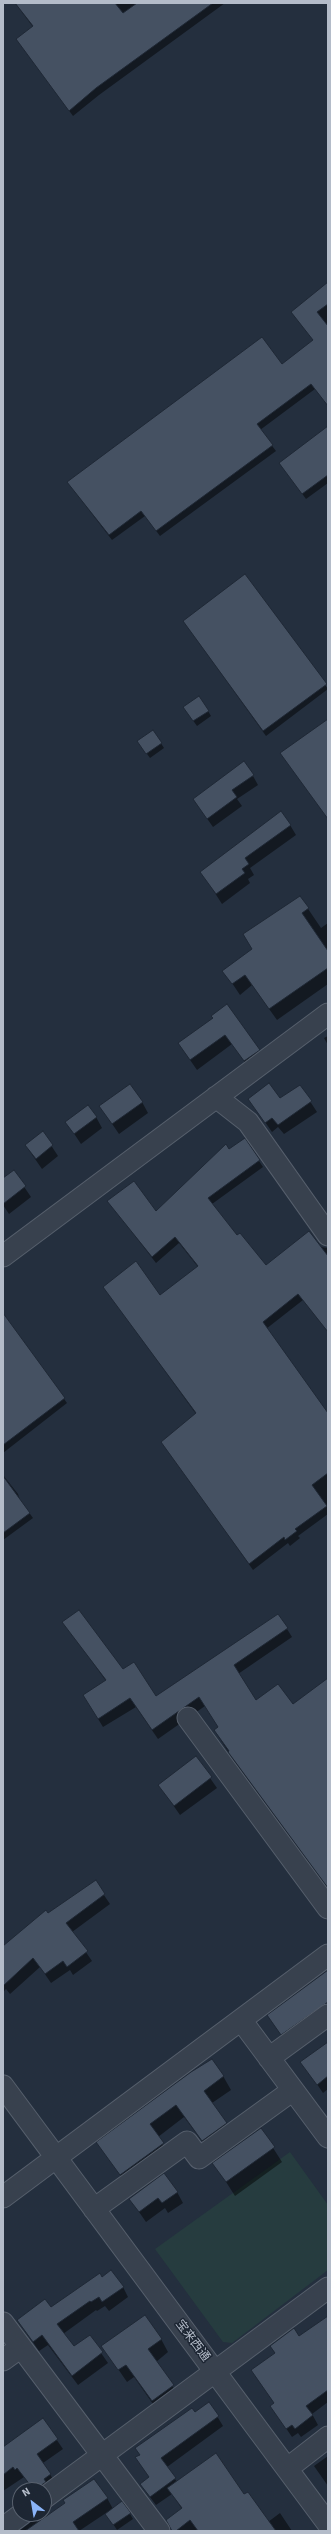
<!DOCTYPE html>
<meta charset="utf-8">
<style>
body{margin:0}
#map{position:relative;width:331px;height:2534px;overflow:hidden;background:#242f3e;font-family:"Source Sans 3",sans-serif}
canvas{display:block}
.frame{position:absolute;inset:0;border:4px solid #b4bcc9;pointer-events:none}
.north{position:absolute;left:12px;top:2482px;width:40px;height:40px;box-sizing:border-box;background:#1d2633;border:1px solid #59626f;border-radius:50%;rotate:329deg;font-size:11px;font-weight:700;line-height:16px;text-align:center;color:#b4bcc9}
.north::after{content:'';display:block;margin:auto;width:14px;height:18px;background:#8ab4f8;clip-path:polygon(50% 0,100% 100%,50% 72%,0 100%)}
</style>
<div id="map">
<canvas width="331" height="2534"></canvas>
<div class="frame"></div>
<div class="north">N</div>
</div>
<script>
const context = document.querySelector('canvas').getContext('2d');
context.lineJoin = 'round';
function fillPath(path, color) { context.fillStyle = color; context.fill(path, 'evenodd'); }
const poly = rows => new Path2D(rows.map(r => 'M' + r).join(''));
function stroke(path, color, width, dash) { context.strokeStyle = color; context.lineWidth = width; context.lineCap = dash ? 'butt' : 'round'; context.setLineDash(dash || []); context.stroke(path); }
function write(font, color, halo, rows, align = 'center') {
  context.font = font + ' "Source Sans 3","Noto Sans JP",sans-serif'; context.lineWidth = 3; context.setLineDash([]); context.textBaseline = 'middle'; context.strokeStyle = halo; context.fillStyle = color; for (const [text, x, y, turn = 0] of rows) {
    context.save(); context.translate(x, y); context.rotate((+turn || 0) * Math.PI / 180); context.textAlign = isNaN(turn) ? turn : align; if (halo) context.strokeText(text, 0, 0); context.fillText(text, 0, 0); context.restore();
  }
}
const green = poly([
 [290,2152,328,2205,328,2270,232,2343,223,2342,155,2249]
]);
const shadow = poly([
 [15,3,225,3,99,95,73,116,21,45,33,27],
 [328,284,328,406,315,389,260,430,276,451,160,536,145,516,112,540,72,488,282,365,314,341,292,312],
 [328,427,328,483,306,499,280,463],
 [245,575,328,689,266,736,187,626],
 [208,711,211,716,197,726,187,712],
 [153,731,164,748,150,758,142,747],
 [253,776,258,785,237,799,242,806,213,827,194,800],
 [290,825,296,835,250,868,254,875,248,879,250,883,222,904,202,873],
 [300,897,321,928,328,923,328,984,277,1020,252,985,240,995,224,971,253,950],
 [214,1018,259,1050,265,1060,251,1071,232,1044,197,1070,179,1044],
 [328,1036,328,1045,324,1038],
 [300,1086,317,1112,284,1134,278,1127,272,1132,249,1099,280,1100],
 [142,1102,148,1113,119,1134,100,1106],
 [96,1117,102,1128,81,1144,67,1123],
 [43,1133,58,1156,42,1169,26,1146],
 [245,1140,263,1167,212,1204,237,1237,266,1266,320,1247,328,1248,328,1332,303,1300,266,1329,328,1414,328,1514,298,1536,300,1538,290,1546,288,1543,253,1570,162,1442,196,1414,109,1294,160,1297,198,1267,179,1243,156,1263,108,1201,156,1212],
 [14,1172,31,1197,9,1214,3,1205,3,1180],
 [3,1315,67,1403,3,1453],
 [3,1475,18,1494,20,1500,33,1518,3,1540],
 [64,1623,156,1698,287,1629,292,1637,238,1674,256,1701,293,1705,328,1687,328,1888,234,1761,215,1731,219,1728,205,1706,158,1739,136,1707,103,1727,89,1704,106,1681],
 [196,1758,217,1788,180,1815,159,1785],
 [95,1882,110,1904,72,1932,92,1961,73,1975,70,1970,51,1983,40,1967,10,1994,6,1989,3,1992,3,1944,6,1945],
 [328,1970,328,2014,287,2043,268,2016],
 [328,2043,328,2089,323,2093,302,2062],
 [223,2076,231,2090,212,2103,234,2137,211,2153,184,2117,158,2137,171,2157,129,2188,98,2143],
 [261,2129,282,2162,235,2196,214,2163],
 [177,2192,183,2203,168,2213,165,2208,146,2222,130,2199],
 [102,2278,123,2287,128,2297,109,2311,105,2306,97,2311,96,2310,63,2334,73,2348,89,2336,108,2363,78,2385,48,2345,39,2351,18,2320,51,2309],
 [328,2317,328,2402,312,2414,318,2425,301,2437,298,2433,292,2437,271,2406,275,2404,252,2371,275,2354,271,2346,299,2338],
 [161,2339,168,2352,156,2362,181,2399,160,2414,134,2377,127,2382,103,2347],
 [209,2403,223,2426,167,2467,177,2482,244,2496,268,2522,280,2513,292,2531,173,2531,182,2509,172,2494,156,2505,147,2493,141,2484,150,2478,142,2467,195,2413],
 [43,2420,63,2449,43,2463,56,2484,44,2490,33,2490,24,2477,3,2491,3,2445,5,2447],
 [328,2456,328,2486,314,2466],
 [107,2498,113,2509,130,2514,133,2519,117,2530,106,2513,79,2531,19,2531,35,2519,38,2523]
]);
const building = poly([
 [15,3,115,3,123,13,137,3,213,3,96,88,69,111,16,39,33,26,15,3],
 [328,282,328,304,317,312,328,326,328,406,311,384,257,424,273,445,156,531,141,511,109,535,67,482,262,337,282,364,313,340,291,312,328,282],
 [328,426,328,475,302,494,279,463,328,426],
 [245,574,327,684,263,731,183,621,245,574],
 [199,696,209,711,193,721,183,707,199,696],
 [328,719,328,819,280,753,328,719],
 [153,730,162,743,146,754,137,741,153,730],
 [244,761,254,775,232,790,237,797,207,819,193,799,244,761],
 [281,811,291,825,245,858,249,864,242,869,245,873,216,894,200,872,281,811],
 [300,896,309,908,302,913,328,951,328,968,269,1009,245,975,232,984,222,971,252,949,243,934,300,896],
 [227,1004,260,1050,244,1061,225,1035,190,1060,178,1043,213,1018,211,1016,227,1004],
 [269,1083,280,1098,300,1085,312,1101,278,1125,272,1118,265,1123,248,1099,269,1083],
 [130,1084,143,1102,112,1124,99,1106,130,1084],
 [88,1105,97,1117,74,1134,65,1122,88,1105],
 [43,1131,53,1145,36,1159,25,1145,43,1131],
 [245,1138,260,1160,208,1198,237,1235,240,1233,266,1265,309,1231,328,1256,328,1332,298,1294,263,1322,328,1413,328,1473,312,1485,327,1506,295,1529,297,1531,285,1540,284,1537,249,1564,161,1442,196,1413,103,1287,136,1261,160,1295,198,1266,175,1237,152,1257,107,1201,134,1181,156,1211,226,1144,229,1149,245,1138],
 [14,1170,26,1186,3,1204,3,1178,14,1170],
 [3,1313,65,1398,3,1445,3,1313],
 [3,1476,30,1513,3,1533,3,1476],
 [79,1610,123,1669,134,1662,156,1696,278,1614,288,1628,234,1665,256,1700,278,1684,293,1704,328,1678,328,1888,228,1752,229,1751,214,1730,218,1727,199,1697,152,1730,130,1698,98,1719,83,1695,106,1680,62,1622,79,1610],
 [196,1756,212,1777,174,1806,158,1785,196,1756],
 [96,1880,105,1894,66,1923,88,1951,67,1967,63,1961,45,1974,33,1958,3,1986,3,1946,46,1910,48,1913,96,1880],
 [328,1970,328,2002,281,2035,267,2015,328,1970],
 [328,2042,328,2076,317,2085,300,2062,328,2042],
 [212,2059,224,2076,204,2091,227,2123,202,2141,176,2105,150,2124,164,2143,120,2175,96,2142,191,2072,212,2059],
 [261,2128,275,2147,226,2182,212,2163,261,2128],
 [164,2173,178,2192,162,2203,158,2198,139,2212,129,2199,164,2173],
 [111,2270,124,2287,102,2302,99,2297,91,2302,90,2301,57,2324,74,2346,90,2335,103,2352,72,2376,42,2335,33,2342,17,2320,45,2299,51,2307,100,2273,102,2277,111,2270],
 [145,2315,162,2339,148,2349,174,2385,152,2401,126,2365,118,2370,101,2346,145,2315],
 [328,2316,328,2390,306,2406,313,2415,295,2429,292,2425,286,2429,270,2406,274,2403,251,2370,275,2353,270,2346,294,2328,299,2336,328,2316],
 [209,2402,219,2416,161,2458,176,2478,150,2497,140,2484,149,2477,135,2457,140,2455,135,2448,192,2408,195,2412,209,2402],
 [43,2418,58,2439,37,2454,51,2474,44,2479,46,2482,34,2490,17,2468,15,2470,13,2467,3,2475,3,2447,43,2418],
 [216,2453,244,2494,248,2492,276,2531,198,2531,190,2520,176,2531,172,2531,166,2520,182,2508,167,2488,216,2453],
 [94,2479,108,2498,73,2522,79,2531,25,2531,65,2503,63,2500,94,2479],
 [122,2501,131,2513,113,2525,105,2514,122,2501]
]);
const minor = poly([
 [216,1097,248,1122,328,1235],
 [3,1256,328,1014],
 [188,1718,328,1908],
 [241,2020,328,2137],
 [269,2058,328,2015],
 [3,2086,328,2524],
 [3,2197,328,1955],
 [94,2209,187,2142,199,2158,293,2090],
 [3,2323,159,2531],
 [3,2360,21,2347],
 [288,2468,328,2437],
 [44,2498,328,2288],
 [3,2528,22,2514]
]);
const streetNames = [
 ["宝来西通",192,2341,53]
];
fillPath(green, '#263c3f');
fillPath(shadow, '#0007');
fillPath(building, '#455162');
stroke(building, '#1f2835', 1);
stroke(minor, '#565f6c', 23);
stroke(minor, '#38414e', 21);
write('12px', '#b4bcc9', '#1d2633', streetNames);
</script>
